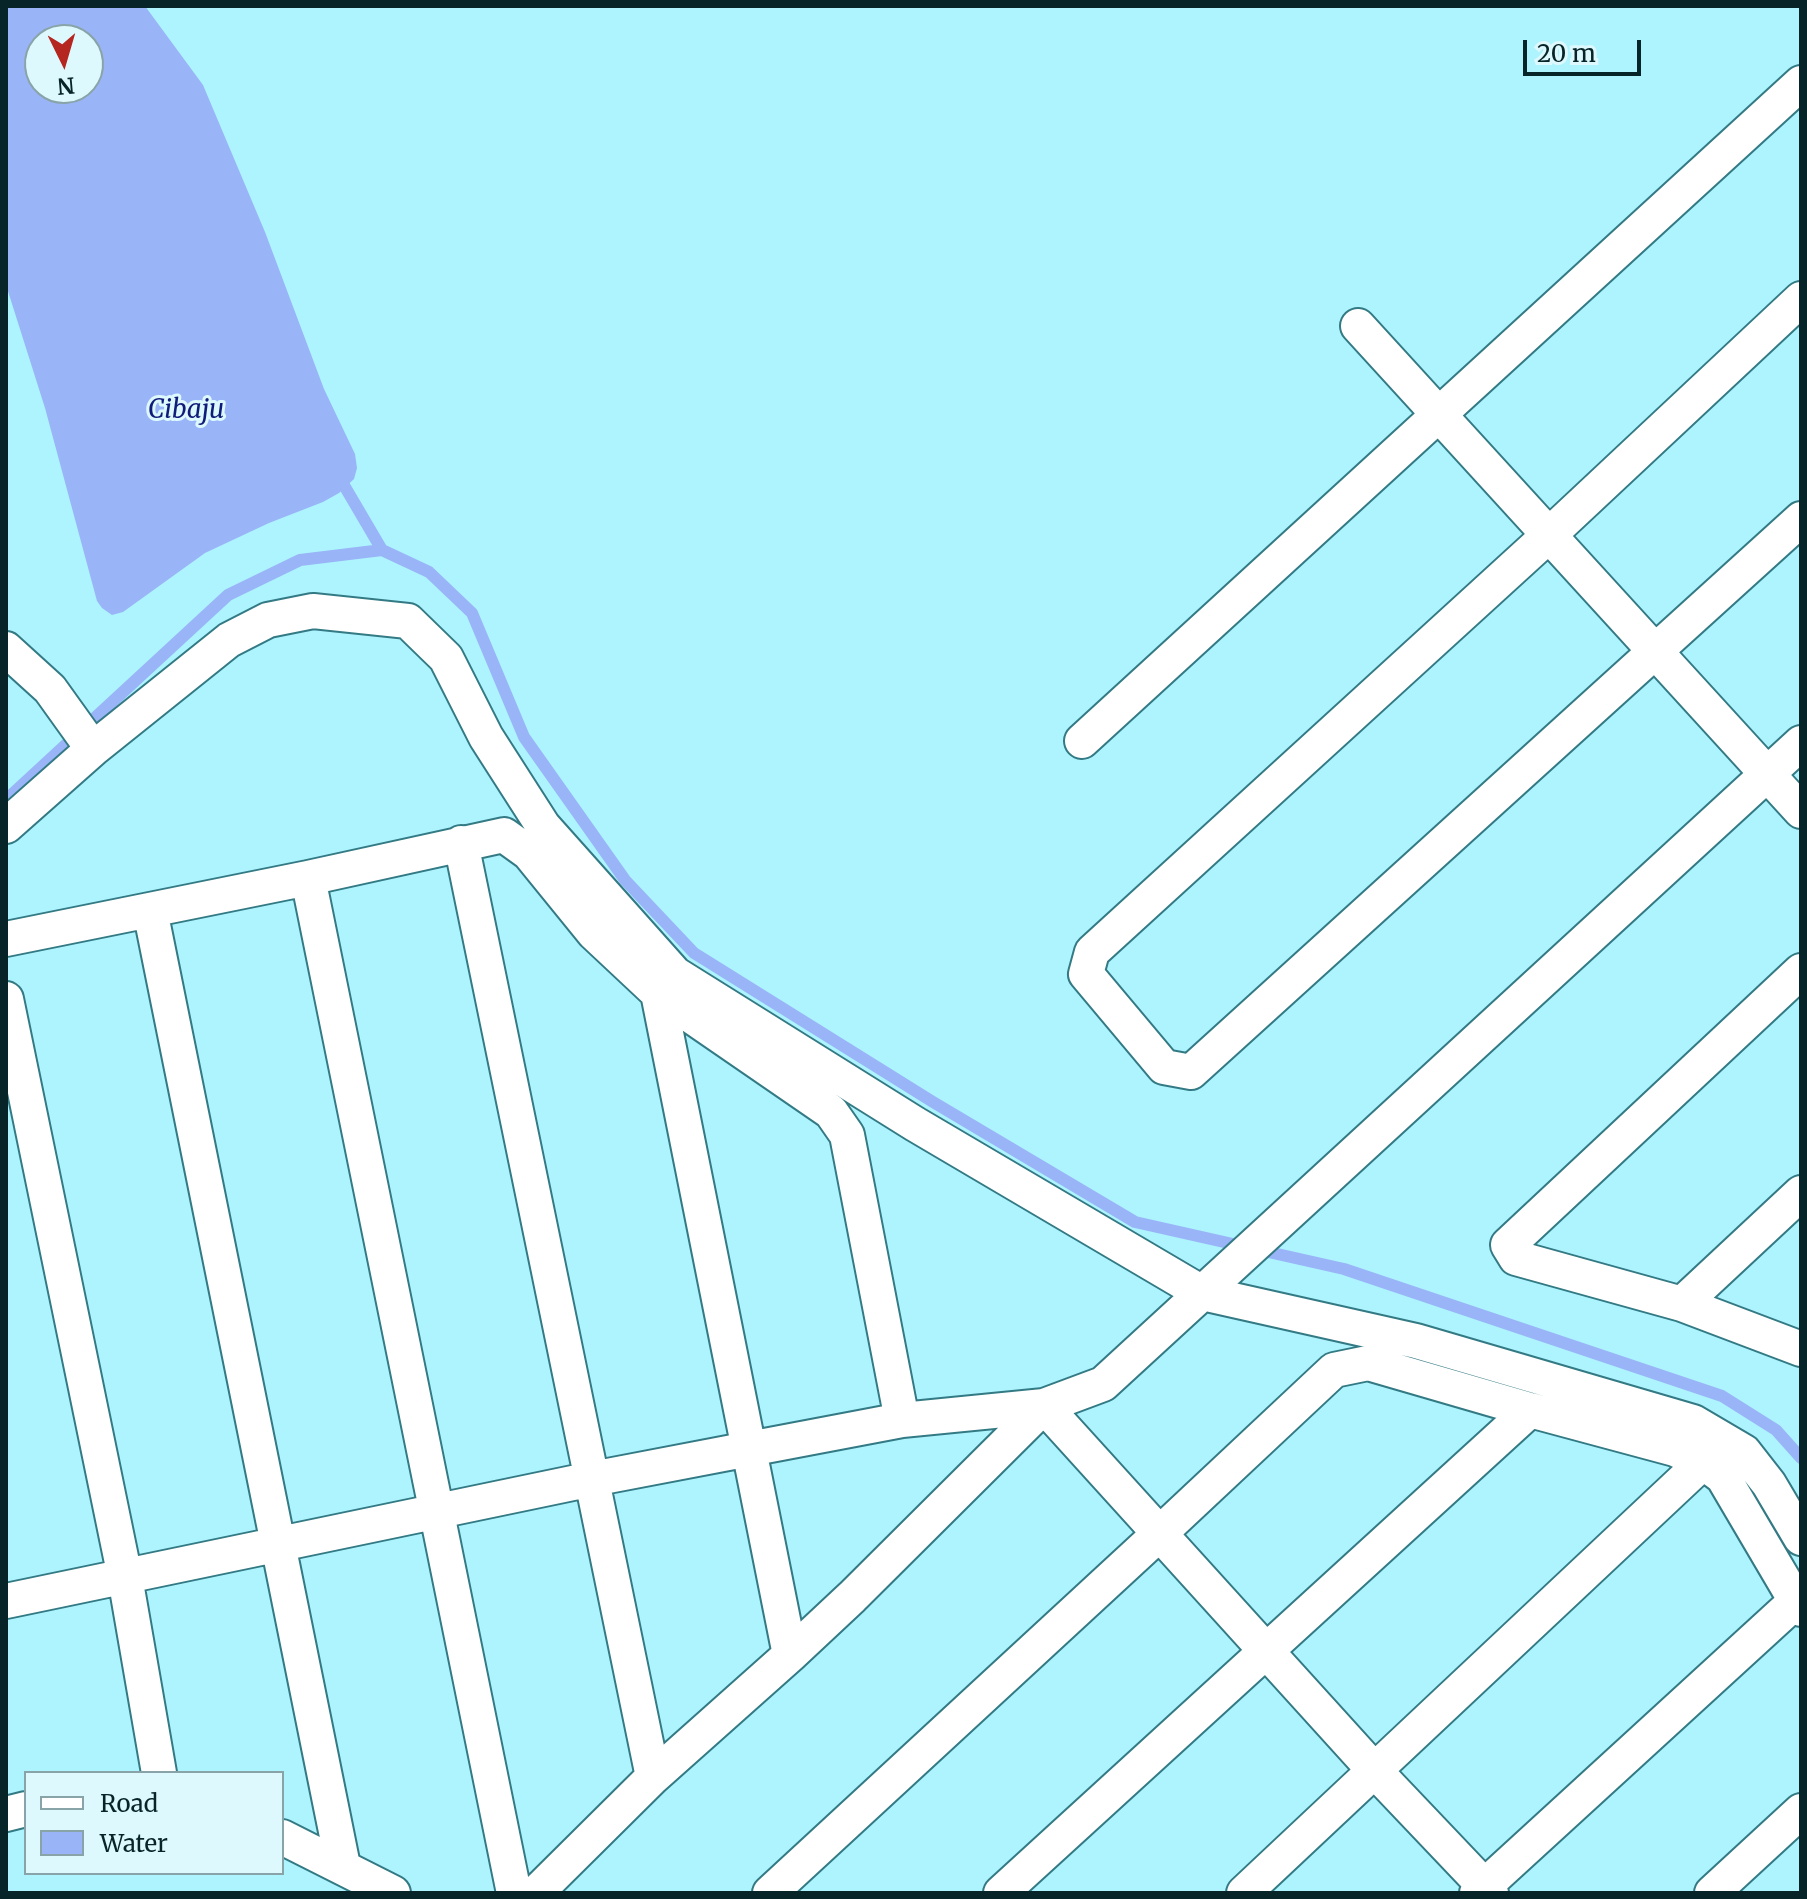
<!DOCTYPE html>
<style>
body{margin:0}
#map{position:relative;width:1807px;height:1899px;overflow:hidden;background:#adf4ff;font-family:Merriweather,serif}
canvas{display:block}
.frame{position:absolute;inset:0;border:8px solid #072529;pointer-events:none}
.legend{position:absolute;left:24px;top:1771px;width:260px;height:104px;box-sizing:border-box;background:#def9fd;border:2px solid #88a4a8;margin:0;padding:10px 14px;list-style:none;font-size:24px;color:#072529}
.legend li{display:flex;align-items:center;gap:16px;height:40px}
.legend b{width:40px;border:2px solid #88a4a8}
.north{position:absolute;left:24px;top:24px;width:80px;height:80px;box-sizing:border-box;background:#def9fd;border:2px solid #88a4a8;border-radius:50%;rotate:175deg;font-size:22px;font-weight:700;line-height:32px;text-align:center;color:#072529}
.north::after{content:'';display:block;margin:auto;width:28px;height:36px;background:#b52621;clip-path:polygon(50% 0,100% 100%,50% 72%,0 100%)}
.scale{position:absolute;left:1523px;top:40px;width:118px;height:36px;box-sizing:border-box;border:4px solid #072529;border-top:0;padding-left:10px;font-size:24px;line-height:28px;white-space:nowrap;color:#072529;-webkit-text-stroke:6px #def9fd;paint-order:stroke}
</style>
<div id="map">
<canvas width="1807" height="1899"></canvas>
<div class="frame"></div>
<ul class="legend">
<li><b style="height:10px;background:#fff"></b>Road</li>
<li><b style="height:22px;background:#9ab4f8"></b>Water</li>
</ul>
<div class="north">N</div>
<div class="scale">20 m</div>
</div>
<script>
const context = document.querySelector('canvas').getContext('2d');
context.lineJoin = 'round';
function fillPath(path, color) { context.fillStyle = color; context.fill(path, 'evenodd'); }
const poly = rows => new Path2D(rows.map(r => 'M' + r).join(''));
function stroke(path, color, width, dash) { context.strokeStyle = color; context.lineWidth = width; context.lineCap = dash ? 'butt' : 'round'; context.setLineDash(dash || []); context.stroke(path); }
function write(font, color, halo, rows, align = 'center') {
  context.font = font + ' Merriweather,serif'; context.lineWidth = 6; context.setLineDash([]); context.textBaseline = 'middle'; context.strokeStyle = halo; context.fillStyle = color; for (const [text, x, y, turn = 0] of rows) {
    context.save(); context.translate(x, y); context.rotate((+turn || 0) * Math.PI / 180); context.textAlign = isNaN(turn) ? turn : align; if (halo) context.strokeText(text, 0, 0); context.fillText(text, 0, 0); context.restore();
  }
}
const water = poly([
 [6,6,145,6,203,85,265,232,324,389,355,454,357,468,354,479,339,493,323,502,269,523,205,553,123,612,112,615,102,608,97,601,45,408,6,285],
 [40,40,88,40,88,88,40,88]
]);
const stream = poly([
 [338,475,382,550],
 [6,800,228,595,300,560,382,550,429,572,472,613,524,737,625,880,694,953,933,1102,1135,1222,1344,1269,1722,1396,1776,1430,1801,1458]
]);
const street = poly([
 [1801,299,1549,535,1092,952,1086,974,1164,1067,1191,1072,1801,519],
 [1358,326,1801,811],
 [6,649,50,689,93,749],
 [1082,741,1801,83],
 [6,826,93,749,229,640,268,620,313,611,408,621,446,658,486,737,543,826,675,974,915,1124,1202,1293,1416,1341,1693,1422,1744,1452,1769,1484,1801,1538],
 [461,843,653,1777],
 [308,878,514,1893],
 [150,910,343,1866],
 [6,939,308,878,504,835,529,853,594,933,658,993,831,1112,847,1135,902,1420],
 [1801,971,1508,1245,1516,1258,1682,1304,1801,1349],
 [658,993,790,1655],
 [6,999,125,1577,159,1773],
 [1682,1304,1801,1193],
 [6,1601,592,1479,749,1449,902,1420,1044,1406,1103,1384,1801,743],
 [6,1814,26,1809],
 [282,1837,393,1893],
 [536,1893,653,1777,790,1655,852,1597,1044,1406,1375,1771,1491,1893],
 [770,1893,1159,1534,1334,1370,1368,1363,1530,1410],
 [1001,1893,1530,1410,1675,1449,1703,1462],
 [1244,1893,1703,1462,1723,1477,1796,1601],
 [1477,1893,1796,1601,1801,1609],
 [1712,1893,1801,1811]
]);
const waterNames = [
 ["Cibaju",186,411]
];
fillPath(water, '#9ab4f8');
stroke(stream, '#9ab4f8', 12);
stroke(street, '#337a84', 38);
stroke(street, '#fff', 34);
write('italic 26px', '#101b7a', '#def9fd', waterNames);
</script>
